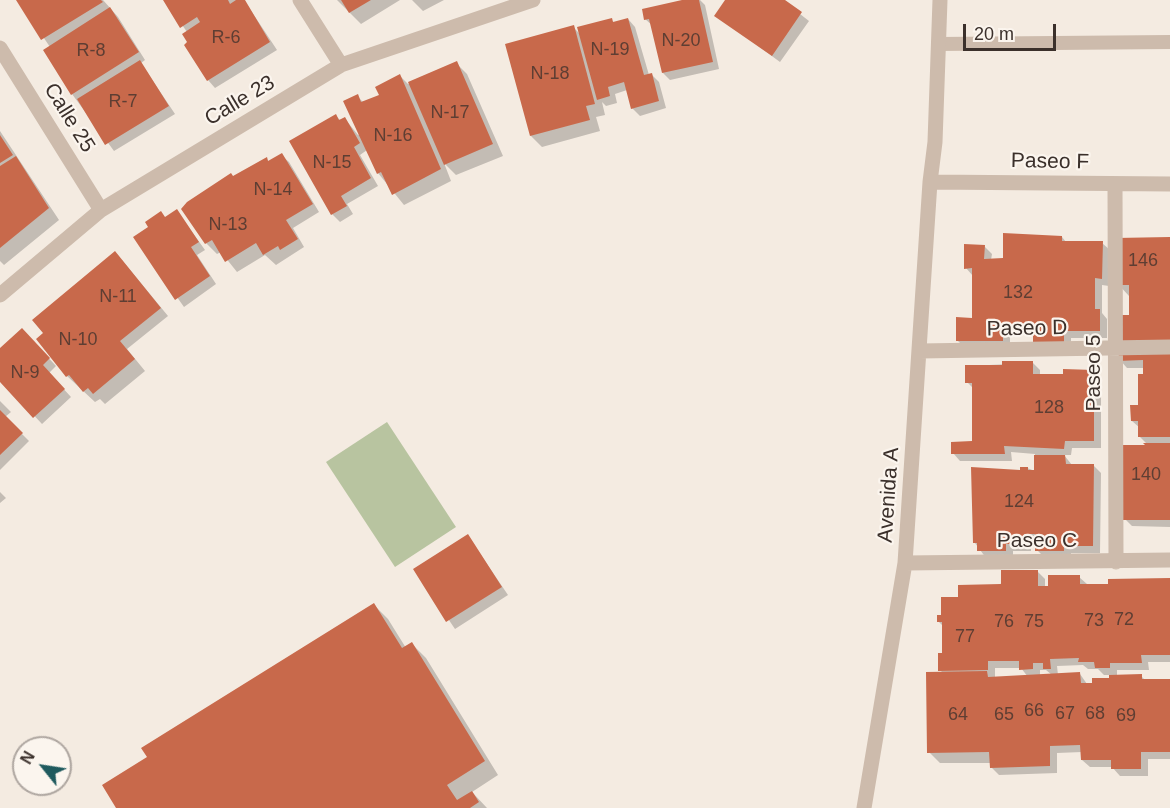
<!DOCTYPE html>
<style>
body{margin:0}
#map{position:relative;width:1170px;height:808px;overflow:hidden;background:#f4ebe1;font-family:Arial,sans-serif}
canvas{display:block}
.north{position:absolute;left:12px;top:736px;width:60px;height:60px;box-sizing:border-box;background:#fbf5ee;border:2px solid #aea6a0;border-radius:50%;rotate:300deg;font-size:16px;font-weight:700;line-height:24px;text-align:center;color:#3b302b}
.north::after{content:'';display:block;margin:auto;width:21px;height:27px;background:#1f5a5e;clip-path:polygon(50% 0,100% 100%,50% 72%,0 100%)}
.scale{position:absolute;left:963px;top:24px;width:93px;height:27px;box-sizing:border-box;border:3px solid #3b302b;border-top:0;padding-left:8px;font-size:18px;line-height:21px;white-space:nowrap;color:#3b302b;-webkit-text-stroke:4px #fbf5ee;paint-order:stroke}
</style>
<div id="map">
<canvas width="1170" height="808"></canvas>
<div class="north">N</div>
<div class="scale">20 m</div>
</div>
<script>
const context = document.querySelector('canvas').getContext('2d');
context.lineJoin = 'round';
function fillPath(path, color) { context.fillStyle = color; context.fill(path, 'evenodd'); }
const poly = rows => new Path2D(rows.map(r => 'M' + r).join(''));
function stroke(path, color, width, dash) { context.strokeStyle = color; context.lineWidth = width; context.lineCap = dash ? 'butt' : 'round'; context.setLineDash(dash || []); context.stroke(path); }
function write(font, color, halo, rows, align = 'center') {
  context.font = font + ' Arial,sans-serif'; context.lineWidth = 4.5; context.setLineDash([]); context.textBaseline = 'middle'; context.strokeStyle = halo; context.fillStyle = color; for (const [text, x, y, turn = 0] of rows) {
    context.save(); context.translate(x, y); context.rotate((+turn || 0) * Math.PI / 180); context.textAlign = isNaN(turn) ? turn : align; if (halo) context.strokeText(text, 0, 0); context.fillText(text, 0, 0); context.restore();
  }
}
const green = poly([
 [387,422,456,527,395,567,326,462]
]);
const shadow = poly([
 [18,0,103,0,118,17,145,60,141,63,175,114,114,151,72,94,50,47],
 [165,0,244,0,277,50,215,88,208,80,189,43,187,32],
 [337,0,400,0,361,24],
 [412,0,444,0,423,11],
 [688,0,700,0,705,5,719,69,670,80,663,73,653,26,645,19],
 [726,0,782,0,809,21,780,62,716,15],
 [628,19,635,27,649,75,651,74,659,82,666,108,640,116,632,108,627,90,615,94,617,103,606,106,602,102,605,115,596,117,600,131,542,147,531,136,507,45,573,27,580,34,611,20,615,23],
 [456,63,467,74,503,156,456,175,444,163,451,181,404,205,378,173,367,150,360,155,378,186,347,204,353,214,340,222,332,214,336,116,341,121,345,119,358,135,360,134,357,96,364,103,381,95,400,76,408,84],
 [0,131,59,220,4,265,0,261],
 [281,155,289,162,319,212,293,228,304,247,276,265,265,255,237,272,221,252,217,254,206,243,234,178,266,158,269,162],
 [177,211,205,250,197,255,216,284,184,307,135,238],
 [1062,237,1066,242,1102,243,1110,250,1109,286,1102,285,1102,313,1107,319,1107,338,1071,338,1071,349,1034,334,1010,334,1010,348,965,348,957,340,973,319,973,276,966,268,984,246,992,254,991,260,1004,260],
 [1170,239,1170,527,1132,526,1125,519,1148,445,1140,437,1140,428,1132,421,1139,407,1145,368,1127,368,1120,360,1131,317,1129,296,1118,284],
 [122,260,168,316,127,349,145,371,105,404,100,399,95,402,67,376],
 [29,337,56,366,49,373,71,397,42,424,0,379,0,350],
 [1033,363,1040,370,1040,375,1065,376,1093,371,1101,379,1101,448,1072,448,1071,455,1064,455,1072,465,1093,465,1101,473,1100,553,1071,553,1071,558,1045,558,1037,550,1037,541,1031,541,1031,551,1013,551,1013,558,986,558,975,543,1021,471,1027,468,1035,471,1035,454,1011,452,1012,461,960,461,953,453,974,443,974,389,967,382,967,366],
 [0,401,11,412,5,417,29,441,0,470],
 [0,492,6,498,0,503],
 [468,536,508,595,455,629,415,570],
 [1037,571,1045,579,1045,588,1079,577,1087,584,1109,585,1170,579,1170,662,1148,662,1149,670,1117,670,1117,677,1141,676,1145,680,1170,681,1170,759,1148,759,1148,776,1120,776,1112,767,1090,767,1082,760,1082,752,1057,753,1057,773,999,775,991,767,991,763,940,763,929,752,943,673,940,670,943,654,943,626,938,621,960,598],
 [1083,665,1088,669,1098,669,1104,675,1110,675,1111,680,1087,684,1080,674,1058,675,1057,666],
 [995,668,1021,668,1028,677,995,678],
 [1040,670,1046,670,1052,675,1040,676],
 [374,605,388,619,406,648,412,644,426,658,498,775,472,792,487,808,118,808,149,758]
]);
const building = poly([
 [16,0,101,0,103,2,41,40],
 [163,0,228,0,230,4,236,0,245,0,270,42,207,81,184,45,187,42,182,34,200,22,197,17,180,28],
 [341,0,371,0,349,13],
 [682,0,699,0,713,62,662,73,649,19,644,20,642,9],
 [725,0,785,0,802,12,772,56,714,16],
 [110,7,139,52,71,95,43,50],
 [612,18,613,22,628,18,644,75,652,73,659,101,631,109,624,82,608,87,610,96,597,100,577,27],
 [574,25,595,104,586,106,590,120,530,136,505,44],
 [140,60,169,106,105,145,77,99],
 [457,61,493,144,444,165,408,82],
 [400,74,441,169,392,195,381,172,377,174,343,101,358,94,361,102,379,95,375,87],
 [336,114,339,120,345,117,360,143,354,147,371,178,341,196,347,206,331,215,289,141],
 [0,135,13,155,0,163],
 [282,153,313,204,286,220,298,239,280,250,278,246,263,255,256,243,225,262,212,240,205,244,181,209,187,202,231,173,233,176,267,157,268,161],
 [16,156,49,208,0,248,0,166],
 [177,209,199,242,191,247,210,276,175,300,133,237,148,227,145,222,161,211,165,217],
 [1003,233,1062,236,1062,241,1103,241,1102,279,1095,278,1095,309,1100,309,1100,331,1064,331,1064,342,1033,342,1033,327,1003,327,1003,341,956,341,956,317,972,318,972,268,964,269,964,244,985,245,984,259,1003,258],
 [1170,237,1170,342,1118,344,1117,315,1129,315,1129,285,1117,285,1116,238],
 [115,251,161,308,120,341,135,359,93,394,88,388,83,392,69,375,66,377,36,339,43,333,32,320],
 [22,328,50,358,43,365,65,389,33,418,0,382,0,348],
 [1170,350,1170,437,1138,437,1138,421,1131,421,1130,405,1138,405,1138,374,1143,374,1143,360,1118,361,1119,353],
 [1002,361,1033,361,1033,374,1063,374,1063,369,1094,370,1094,441,1065,441,1064,449,1004,446,1005,454,951,454,951,442,972,441,972,383,965,383,965,365,1002,365],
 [0,410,23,433,0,455],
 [1143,443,1170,443,1170,520,1123,520,1123,445,1145,445],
 [1034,455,1065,455,1066,464,1094,464,1093,546,1064,546,1064,551,1035,551,1035,534,1024,534,1024,544,1006,544,1006,551,977,551,977,543,973,543,971,467,1020,470,1020,467,1028,467,1028,470,1034,470],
 [468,534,502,587,446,622,413,569],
 [1001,570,1038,570,1038,586,1048,586,1048,575,1080,575,1080,584,1108,584,1108,579,1170,578,1170,655,1141,655,1142,663,1110,663,1110,668,1095,668,1094,662,1078,662,1079,658,1050,659,1051,669,1043,669,1043,663,1033,663,1033,669,1019,670,1019,661,988,661,988,670,938,671,938,653,942,653,942,622,937,622,937,615,941,615,941,597,958,597,958,585,1001,584],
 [374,603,402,648,412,642,485,761,447,785,457,800,472,791,479,802,470,808,116,808,102,785,147,757,141,748],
 [987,671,988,677,1080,672,1081,683,1092,683,1092,678,1109,678,1109,675,1142,674,1142,679,1170,679,1170,752,1141,752,1141,769,1111,769,1111,760,1081,760,1080,745,1050,746,1050,766,990,768,989,752,927,753,926,672]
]);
const service = poly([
 [938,44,1170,42]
]);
const minor = poly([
 [300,0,341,65],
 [0,48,101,210],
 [930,182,1170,184],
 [1115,184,1116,562],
 [0,295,101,210,341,65,533,0],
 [920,351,1170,347],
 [905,563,1170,560],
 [864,808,905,563,930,182,935,142,940,0]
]);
const numberNames = [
 ["R-6",226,38],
 ["N-20",681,41],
 ["N-19",610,50],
 ["R-8",91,51],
 ["N-18",550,74],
 ["R-7",123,102],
 ["N-17",450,113],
 ["N-16",393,136],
 ["N-15",332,163],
 ["N-14",273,190],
 ["N-13",228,225],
 ["146",1143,261],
 ["132",1018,293],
 ["N-11",118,297],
 ["N-10",78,340],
 ["N-9",25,373],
 ["128",1049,408],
 ["140",1146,475],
 ["124",1019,502],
 ["72",1124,620],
 ["73",1094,621],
 ["76",1004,622],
 ["75",1034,622],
 ["77",965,637],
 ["66",1034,711],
 ["67",1065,714],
 ["68",1095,714],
 ["64",958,715],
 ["65",1004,715],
 ["69",1126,716]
];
const streetNames = [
 ["Calle 23",240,101,-31],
 ["Calle 25",69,118,58],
 ["Paseo F",1050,162,1],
 ["Paseo D",1027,329,-1],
 ["Paseo 5",1094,373,-90],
 ["Avenida A",889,495,-86],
 ["Paseo C",1037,541]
];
fillPath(green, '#b8c4a0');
fillPath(shadow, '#0003');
fillPath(building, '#c8694b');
stroke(service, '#cdbbac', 14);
stroke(minor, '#cdbbac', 15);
write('18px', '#5e3e33', null, numberNames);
write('21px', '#3b302b', '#fbf5ee', streetNames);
</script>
